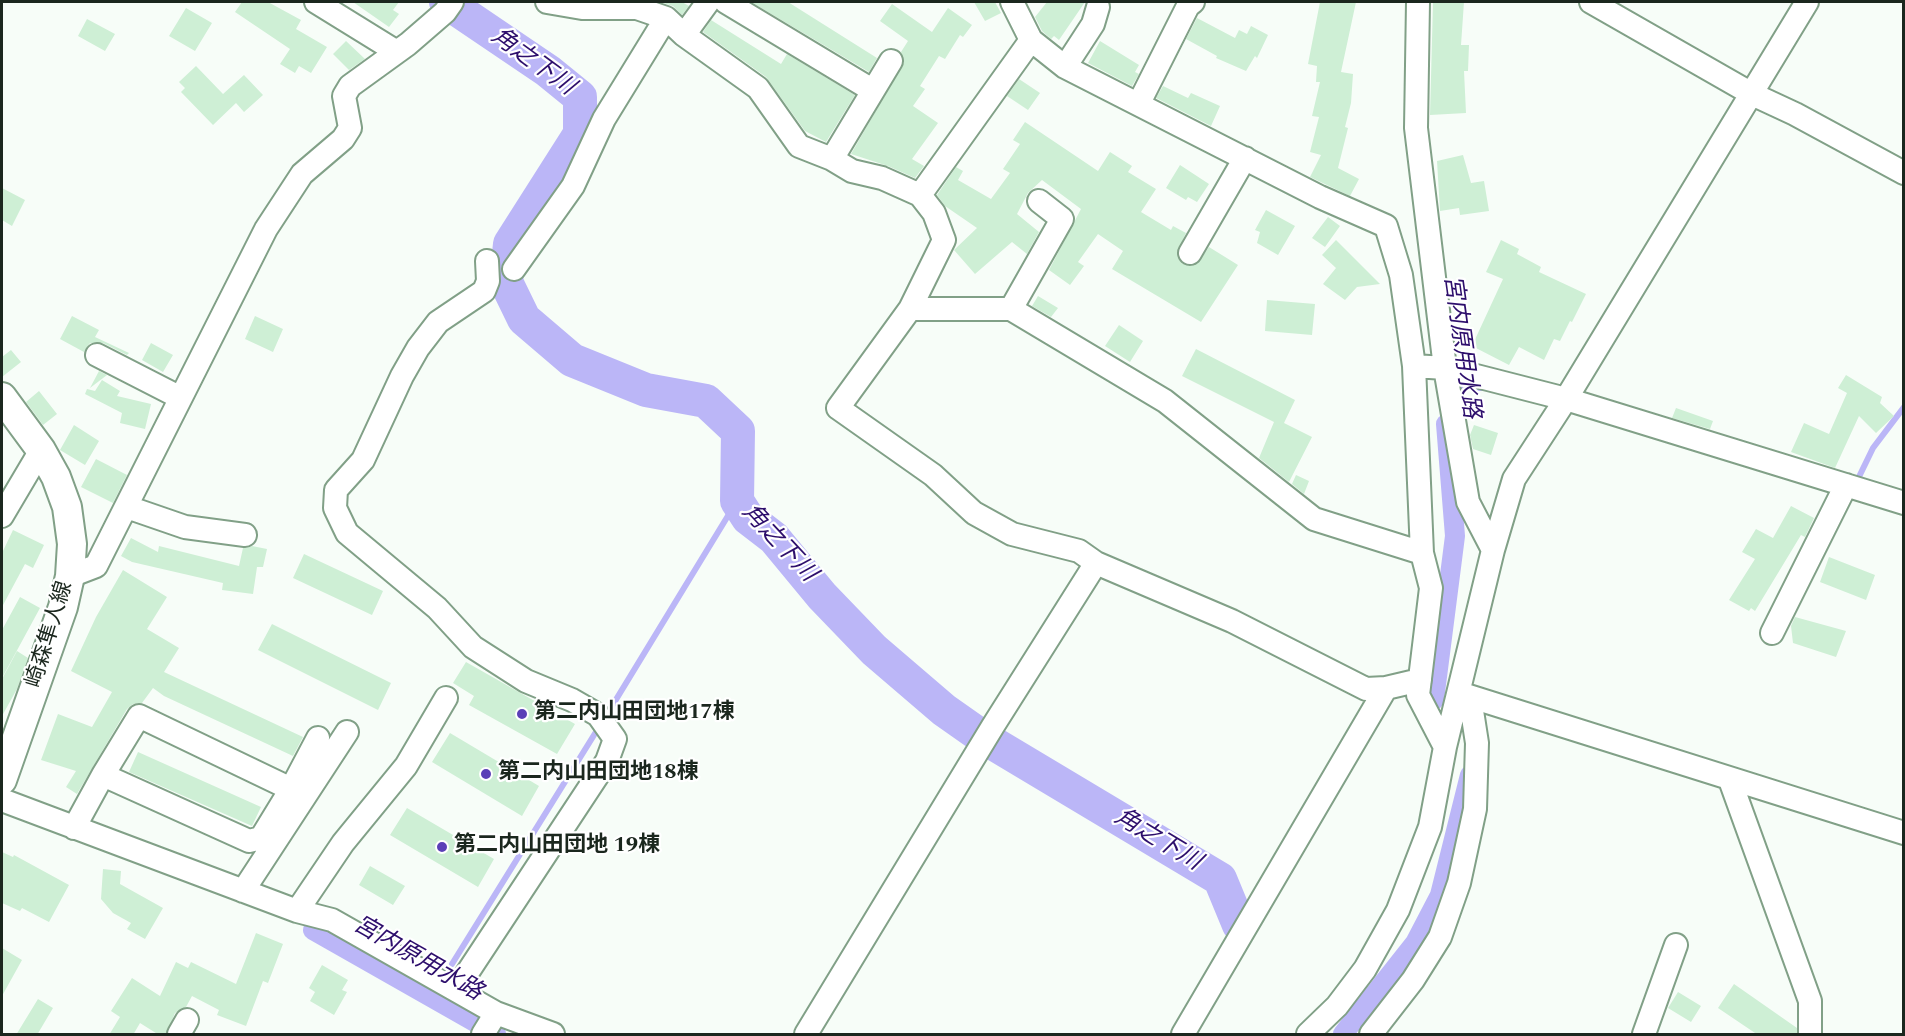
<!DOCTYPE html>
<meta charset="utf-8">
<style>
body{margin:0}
#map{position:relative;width:1905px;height:1036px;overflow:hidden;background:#f7fdf8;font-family:Spectral,serif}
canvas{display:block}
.frame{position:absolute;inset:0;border:3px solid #1b271e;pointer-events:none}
</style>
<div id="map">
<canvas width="1905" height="1036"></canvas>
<div class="frame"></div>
</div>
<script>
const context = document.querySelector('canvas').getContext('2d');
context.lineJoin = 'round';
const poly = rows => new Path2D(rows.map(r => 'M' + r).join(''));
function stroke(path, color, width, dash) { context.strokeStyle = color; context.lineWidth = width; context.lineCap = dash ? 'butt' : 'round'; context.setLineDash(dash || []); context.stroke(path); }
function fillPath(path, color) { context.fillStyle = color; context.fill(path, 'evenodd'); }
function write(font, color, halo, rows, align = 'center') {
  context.font = font + ' Spectral,"Noto Sans JP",serif'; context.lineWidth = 4.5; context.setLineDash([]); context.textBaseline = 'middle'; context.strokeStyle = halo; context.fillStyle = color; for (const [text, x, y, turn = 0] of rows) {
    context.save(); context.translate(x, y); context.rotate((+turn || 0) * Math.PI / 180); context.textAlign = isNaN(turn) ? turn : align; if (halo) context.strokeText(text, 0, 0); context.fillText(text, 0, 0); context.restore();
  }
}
const stream = poly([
 [1452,388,1484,388],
 [1856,483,1873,448,1904,407],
 [606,716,737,501],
 [452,964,599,727],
 [429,999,432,994]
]);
const canal = poly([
 [1434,700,1455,536,1446,424],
 [313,930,496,1034],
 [1343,1034,1415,943,1440,895,1470,775]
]);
const river = poly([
 [446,2,548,71,580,97,580,134,510,244,506,282,524,319,572,360,646,390,706,401,738,431,737,501,748,518,774,538,822,596,874,650,944,710,981,736,1220,879,1239,925]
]);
const building = poly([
 [242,2,268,2,301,20,296,29,327,47,311,73,299,66,295,73,280,64,290,49,235,12],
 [353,2,399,2,393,10,399,14,389,27],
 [660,2,682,2,689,6,682,15,673,6],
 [751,2,788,2,877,58,869,72],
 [974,2,995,2,1001,13,985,21],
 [1047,2,1085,2,1059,40,1054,36,1051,39,1042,31,1035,17],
 [1320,2,1356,2,1341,72,1353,74,1351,103,1345,127,1348,128,1338,168,1359,179,1350,196,1310,177,1321,155,1310,152,1319,117,1312,116,1320,82,1316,82,1317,66,1308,64],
 [1433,2,1464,2,1461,45,1469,45,1468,71,1464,71,1466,113,1430,115],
 [892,4,932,32,948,8,972,25,963,37,960,35,945,59,939,56,920,86,925,89,913,106,938,123,912,159,924,166,915,178,888,166,851,154,904,62,901,52,908,41,880,21],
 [186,8,212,23,195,51,169,36],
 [1197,18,1235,38,1239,30,1247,34,1251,26,1268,35,1257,58,1255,56,1246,71,1216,58,1217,56,1186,39],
 [87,19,115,34,105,51,78,36],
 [711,20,781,64,787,54,855,95,826,142,805,131,766,77,703,32],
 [346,41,365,59,349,70,333,54],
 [1100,41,1139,65,1135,72,1139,74,1132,86,1088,63],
 [196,66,223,94,244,75,263,95,244,112,236,103,213,125,181,92,185,88,179,82],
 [1019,79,1040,93,1028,110,1007,96],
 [1163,86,1188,98,1191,93,1220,106,1211,126,1156,98],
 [1025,122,1098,171,1110,152,1132,166,1128,172,1156,189,1141,212,1171,230,1173,226,1186,233,1177,252,1183,264,1197,264,1209,247,1238,265,1201,322,1112,269,1123,251,1098,234,1078,262,1084,266,1070,285,1049,270,1081,209,1042,180,1028,193,1017,214,1039,232,1027,254,1012,242,975,274,954,250,977,228,945,206,937,195,956,167,963,171,958,180,991,199,1010,173,1003,169,1020,144,1013,140],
 [1463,155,1471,183,1484,181,1489,211,1460,215,1459,208,1440,211,1437,161],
 [1180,165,1209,184,1197,202,1188,197,1186,200,1166,188],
 [2,188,25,200,12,226,2,220],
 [1266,210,1295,226,1278,255,1257,243,1260,232,1255,230],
 [1328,217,1340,226,1325,247,1312,238],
 [1336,240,1380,284,1357,287,1345,300,1323,284,1336,268,1322,255],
 [1501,240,1519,249,1517,254,1541,267,1539,272,1586,294,1572,322,1570,321,1560,341,1554,339,1544,360,1519,347,1509,365,1472,346,1503,279,1486,272],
 [1038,296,1058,308,1051,317,1032,306],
 [1267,300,1315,304,1312,335,1265,331],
 [72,316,99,330,95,337,129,353,127,355,103,343,90,343,84,352,60,339],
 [255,316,283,329,273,352,245,339],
 [1119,325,1143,341,1130,362,1105,346],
 [151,343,173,355,163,372,142,360],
 [1196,349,1295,400,1284,423,1312,437,1289,482,1259,458,1274,422,1182,376],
 [11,350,21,362,2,377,2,357],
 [99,371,107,375,90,388],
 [1846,375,1882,397,1880,403,1894,416,1876,433,1859,416,1835,468,1791,452,1804,423,1829,434,1847,393,1838,388],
 [102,380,120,391,117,396,151,404,145,429,120,423,122,413,85,394,87,389,95,391],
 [39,391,57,414,43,425,26,402],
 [1676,408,1713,421,1710,429,1672,418],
 [74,425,99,441,85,465,60,450],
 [1474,425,1498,433,1491,455,1473,449,1470,435],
 [96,459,127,475,113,503,81,487],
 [1296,475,1309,481,1304,494,1292,484],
 [1791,506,1814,518,1805,537,1801,535,1755,611,1751,608,1749,611,1729,600,1755,559,1742,552,1756,529,1773,538],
 [13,530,44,545,33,568,25,564,2,607,2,553],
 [131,538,158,552,159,546,239,566,243,548,252,546,267,549,263,567,257,567,253,594,222,590,223,583,132,562,121,556],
 [304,554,383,591,372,615,293,578],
 [1829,557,1875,575,1866,600,1820,582],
 [123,570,167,597,147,629,179,648,164,672,303,737,293,756,164,696,153,688,142,703,133,704,127,709,77,794,66,787,76,771,41,760,58,714,92,727,112,692,71,671,96,617],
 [20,597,40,608,2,678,2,630],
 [1795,617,1846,631,1836,657,1793,643,1791,626],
 [272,624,391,683,378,710,258,650],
 [17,651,28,658,17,689,2,716,2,679],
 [466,662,575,724,557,754,469,705,474,696,453,683],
 [450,733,539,786,522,816,432,762],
 [138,752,261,807,252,826,129,772],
 [407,808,494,859,478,887,390,835],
 [2,852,13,857,14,855,69,885,49,922,22,908,20,911,2,903],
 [370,866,405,886,393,905,359,885],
 [103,869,121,871,120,884,163,908,145,939,127,929,131,923,113,913,101,899],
 [256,933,283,944,268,983,263,981,246,1026,217,1015,219,1010,192,996,186,1007,175,1013,166,1035,159,1035,140,1023,133,1035,109,1035,120,1017,111,1011,132,978,160,996,176,962,188,968,191,962,236,984],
 [2,948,22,960,2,996],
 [322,965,348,980,342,990,347,992,334,1015,310,1001,315,992,309,988],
 [1734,984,1797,1028,1797,1035,1758,1035,1718,1008],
 [1678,992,1701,1006,1691,1022,1668,1008],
 [38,999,53,1008,37,1035,16,1035]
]);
const minor = poly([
 [316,2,397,52],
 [547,2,582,8,637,8,666,18,684,35,758,88,799,146,832,159,852,171,882,178,920,195,934,213,944,240,910,309,838,408,933,475,974,513,1012,534,1079,551,1096,563,1232,621,1366,689,1386,688],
 [726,2,872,90],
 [1012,2,1031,40,1065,67,1320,197,1386,226,1401,275,1414,366,1445,368,1566,399,1904,503],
 [1418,2,1416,128,1445,368,1468,502,1493,550],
 [1591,2,1752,94,1795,114,1904,173],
 [684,35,708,2],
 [1065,67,1093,24,1098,7],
 [1139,103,1188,6,1193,2],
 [832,159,891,61],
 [920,195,1031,40],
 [1039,201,1062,219,1011,309,1165,401,1314,519,1422,553,1431,588,1418,695,1445,747],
 [1190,253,1245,158],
 [514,269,573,186,604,119,666,18],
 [910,309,1011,309],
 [97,355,179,397],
 [1414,366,1422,553],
 [127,507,185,527,245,535],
 [2,516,41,450],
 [70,576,96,566,266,229,302,174,343,139,350,128,344,96,350,86,408,44,445,12,452,2],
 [1772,633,1846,485],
 [1459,693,1904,833],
 [1730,780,1810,1001,1810,1034],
 [291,789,318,738],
 [2,800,297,911,332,920,496,1013,553,1034],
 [74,828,103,775,139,716,291,789,261,838,249,841,103,775],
 [243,891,347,732],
 [297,911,343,843,406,766,446,698],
 [456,990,607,761,615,739,598,715,572,700,526,681,473,647,437,608,347,533,335,508,336,490,363,460,402,376,418,348,438,322,484,291,488,281,487,261],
 [179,1034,187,1020],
 [483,1034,496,1013],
 [806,1034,993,726,1096,563],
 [1183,1034,1386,688,1420,680],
 [1308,1034,1337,1006,1365,969,1398,910,1430,827,1445,747,1493,550,1514,479,1566,399,1807,2],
 [1371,1034,1413,980,1440,937,1459,883,1475,809,1477,743,1470,698],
 [1644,1034,1676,945]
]);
const major = poly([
 [2,397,41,450,56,477,67,507,72,544,70,576,63,607,2,780]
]);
const markers = [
 [522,714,6,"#5b3fb7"],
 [486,774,6,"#5b3fb7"],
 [442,847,6,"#5b3fb7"]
];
const streetNames = [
 ["崎森隼人線",51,635,-73]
];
const poiNames = [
 ["第二内山田団地17棟",534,714],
 ["第二内山田団地18棟",498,774],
 ["第二内山田団地 19棟",454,847]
];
const waterNames = [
 ["角之下川",532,63,36],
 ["宮内原用水路",1460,347,82],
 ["角之下川",778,544,47],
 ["角之下川",1157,841,31],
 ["宮内原用水路",417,960,30]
];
stroke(stream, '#bbb6f7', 6);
stroke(canal, '#bbb6f7', 20);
stroke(river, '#bbb6f7', 34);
fillPath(building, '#ceefd5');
stroke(minor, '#81a087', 26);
stroke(major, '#81a087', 32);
stroke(minor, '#fff', 22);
stroke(major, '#fff', 28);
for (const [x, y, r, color] of markers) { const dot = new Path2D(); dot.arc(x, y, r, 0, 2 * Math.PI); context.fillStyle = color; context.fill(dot); stroke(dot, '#fff', 2); }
write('22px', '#1b271e', '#fff', streetNames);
write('bold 22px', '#1b271e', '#fff', poiNames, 'left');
write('italic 24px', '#2d0e6c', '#fff', waterNames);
</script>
